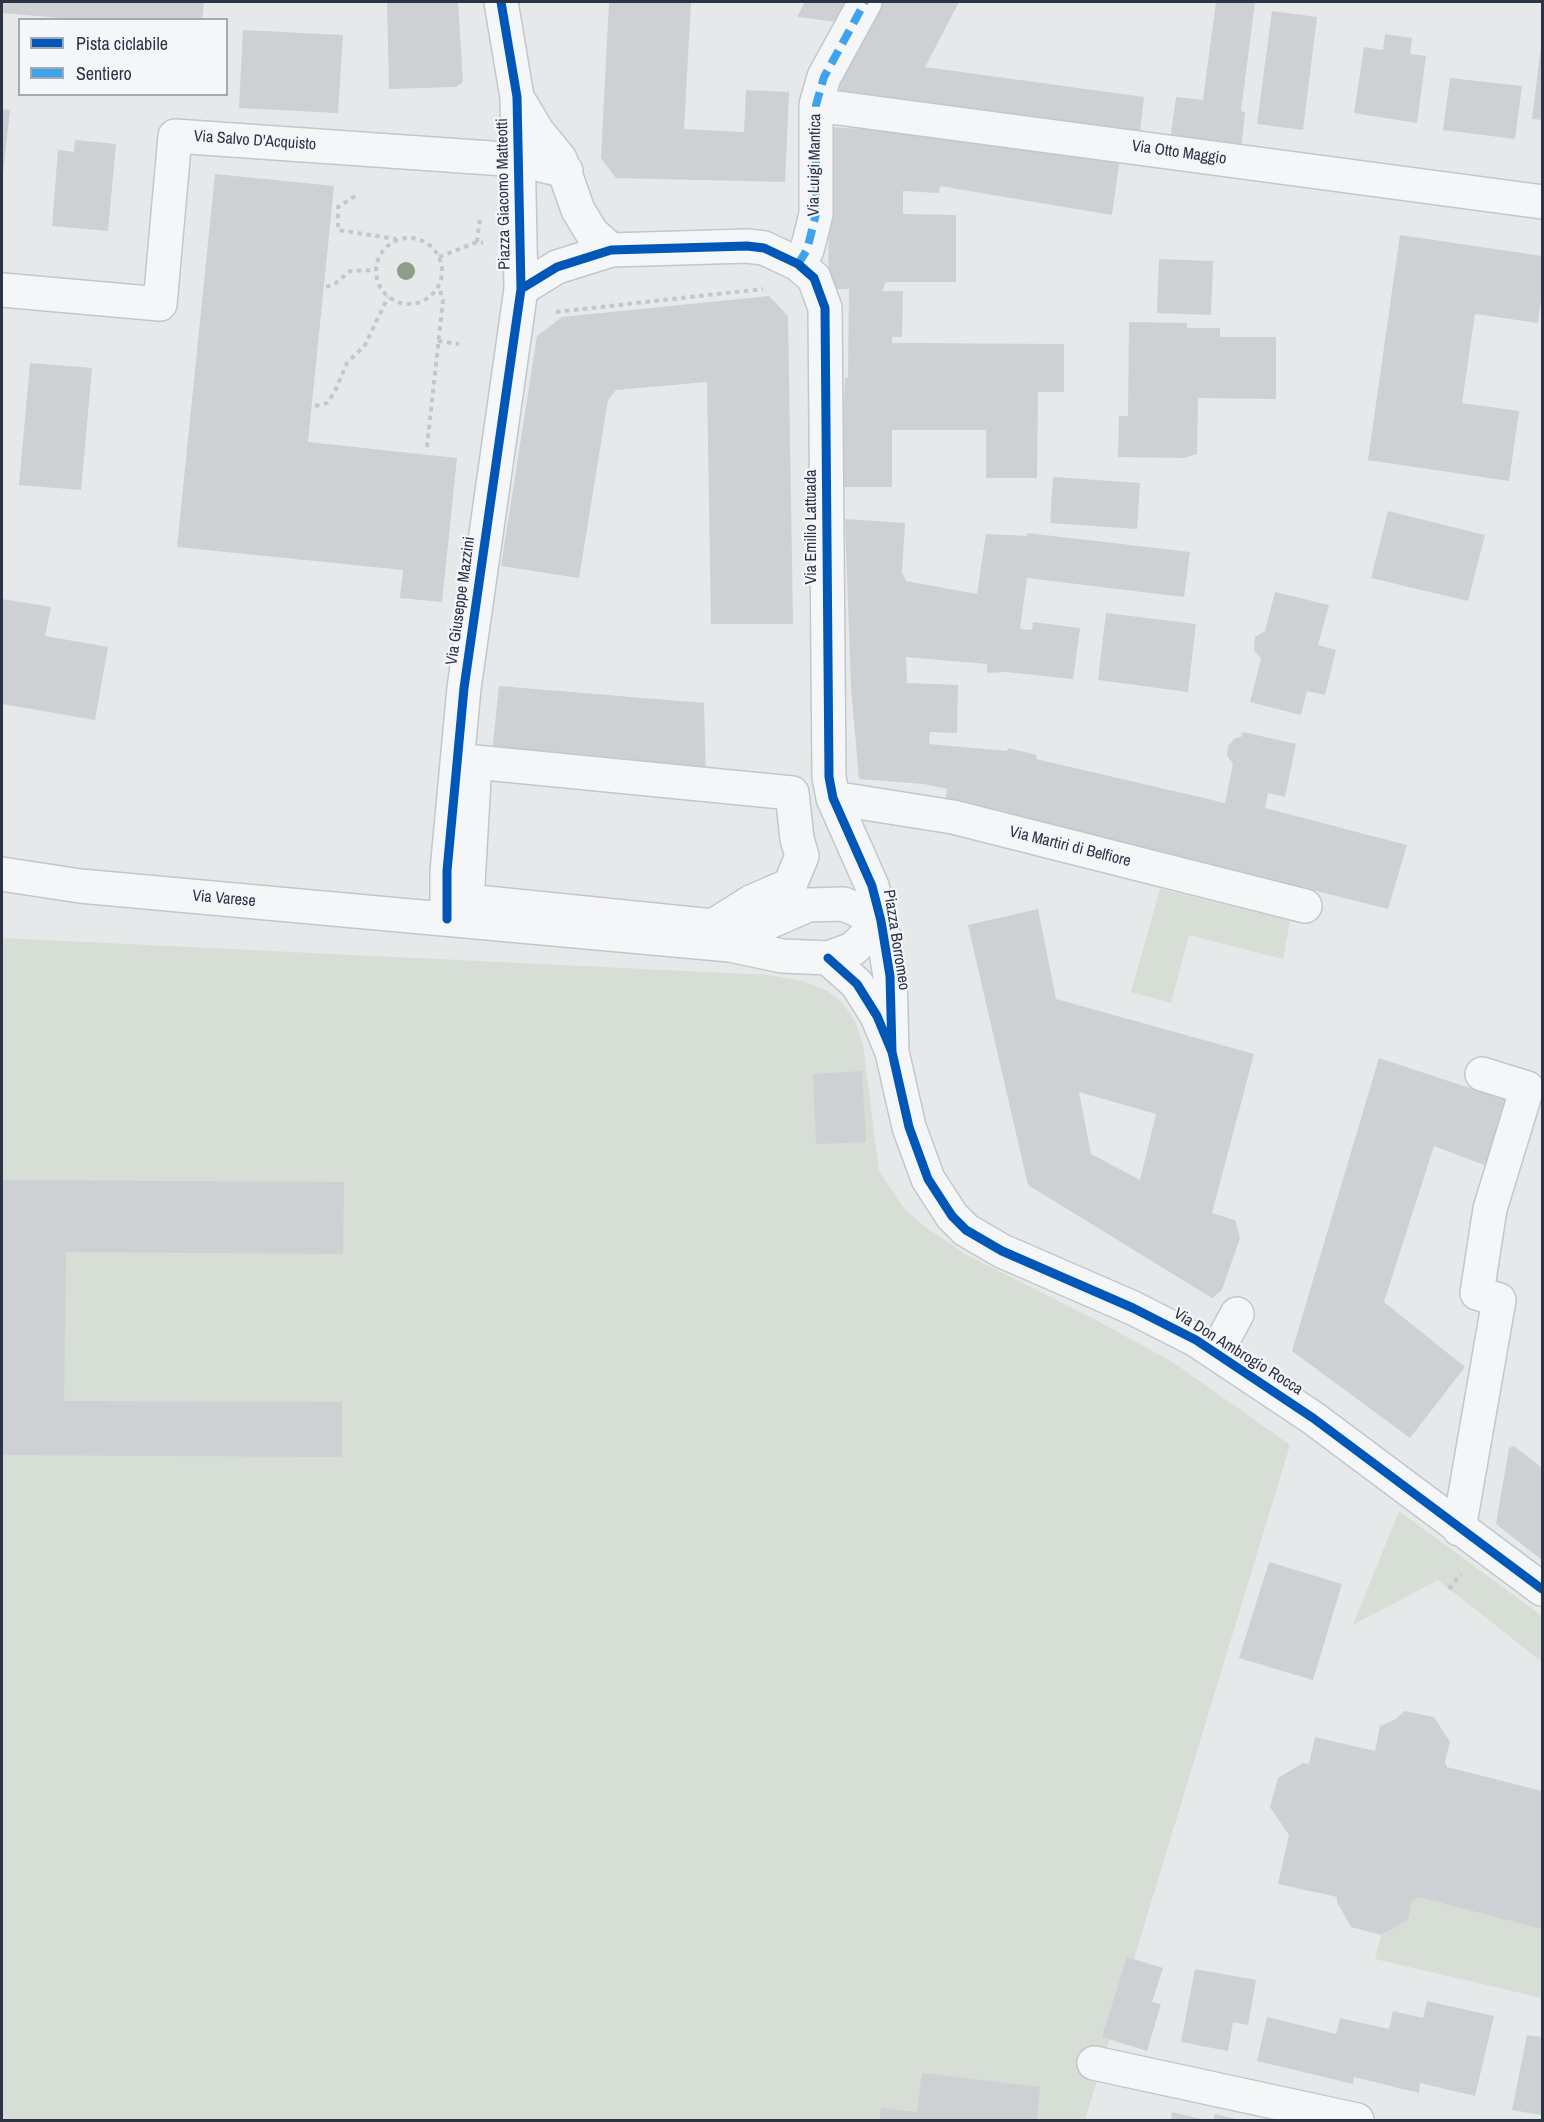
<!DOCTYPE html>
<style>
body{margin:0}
#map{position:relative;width:1544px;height:2122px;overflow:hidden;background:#e6e8ea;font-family:"Archivo Narrow",sans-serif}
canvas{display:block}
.frame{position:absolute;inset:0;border:3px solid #2b3445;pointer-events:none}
.legend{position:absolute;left:18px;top:18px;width:210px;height:78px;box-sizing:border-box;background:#f4f6f9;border:2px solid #a4a8b1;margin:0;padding:8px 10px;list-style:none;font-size:18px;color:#2b3445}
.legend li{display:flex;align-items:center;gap:12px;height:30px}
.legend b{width:30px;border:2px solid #a4a8b1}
</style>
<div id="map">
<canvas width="1544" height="2122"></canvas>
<div class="frame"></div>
<ul class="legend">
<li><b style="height:8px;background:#0057b8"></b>Pista ciclabile</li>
<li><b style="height:8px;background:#3ea3ec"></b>Sentiero</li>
</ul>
</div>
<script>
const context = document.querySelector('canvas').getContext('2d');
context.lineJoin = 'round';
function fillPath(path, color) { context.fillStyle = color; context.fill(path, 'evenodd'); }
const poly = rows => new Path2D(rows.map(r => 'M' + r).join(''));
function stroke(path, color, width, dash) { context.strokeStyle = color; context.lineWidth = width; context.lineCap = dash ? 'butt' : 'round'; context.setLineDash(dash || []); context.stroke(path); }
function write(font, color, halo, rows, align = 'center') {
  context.font = font + ' "Archivo Narrow",sans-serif'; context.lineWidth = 4.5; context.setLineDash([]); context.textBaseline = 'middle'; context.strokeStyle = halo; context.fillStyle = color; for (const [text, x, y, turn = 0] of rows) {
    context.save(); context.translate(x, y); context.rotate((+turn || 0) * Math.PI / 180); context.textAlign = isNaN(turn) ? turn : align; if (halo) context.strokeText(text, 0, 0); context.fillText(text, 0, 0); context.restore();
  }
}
const green = poly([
 [1160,889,1290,921,1283,959,1189,935,1171,1003,1131,992],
 [2,938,768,975,803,981,826,990,842,1002,855,1021,863,1045,879,1171,903,1207,921,1224,965,1254,1096,1320,1174,1363,1290,1445,1085,2120,2,2120],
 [1399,1511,1542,1616,1542,1662,1438,1580,1353,1625],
 [1418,1897,1542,1929,1542,1998,1375,1959,1381,1935,1407,1920,1412,1901]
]);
const building = poly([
 [2,2,204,2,202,20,84,20,2,13],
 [387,2,458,2,463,82,456,87,389,89],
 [609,2,691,2,684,129,744,132,746,90,789,92,785,182,616,178,601,158],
 [805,2,850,2,839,22,797,17],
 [880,2,959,2,925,67,1144,97,1139,141,838,98,843,70],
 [1216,2,1255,2,1241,111,1245,112,1241,150,1170,141,1176,97,1203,100],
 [1272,11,1317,17,1303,130,1257,124],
 [243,30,343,35,338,113,239,108],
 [1385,34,1412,38,1410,54,1426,56,1417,123,1354,113,1364,47,1383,50],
 [1541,46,1542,46,1542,120,1532,119],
 [1450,78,1522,86,1515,139,1443,130],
 [2,109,10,110,3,174,2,174],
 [830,127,947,134,1120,156,1112,215,940,186,939,193,903,191,903,214,956,215,956,282,886,282,882,291,903,291,902,337,892,337,892,343,1064,344,1064,392,1038,392,1037,478,986,478,986,430,892,430,892,487,841,487,845,378,848,378,849,289,828,289],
 [75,140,116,144,108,231,52,226,58,150,74,152],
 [215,174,334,186,308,442,457,458,442,602,400,598,403,570,177,547],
 [1400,235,1542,256,1542,291,1538,323,1475,314,1462,403,1519,411,1509,481,1368,460],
 [1159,259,1213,261,1211,315,1157,313],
 [769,296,788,316,793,624,711,624,707,382,616,390,608,400,579,578,501,566,537,336,562,317],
 [1129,322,1187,323,1187,328,1220,328,1220,337,1276,337,1276,399,1198,398,1197,454,1184,458,1118,457,1119,416,1128,416],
 [30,363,92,368,81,490,19,485],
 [1053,477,1140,483,1137,529,1050,523],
 [1388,511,1485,535,1468,601,1371,578],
 [845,519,905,523,902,572,906,581,977,594,986,534,1027,536,1027,533,1190,552,1184,597,1027,578,1020,629,1032,630,1033,622,1080,628,1073,679,1006,672,987,673,987,664,906,657,907,683,958,685,957,733,930,732,929,744,1007,751,1008,748,1037,755,1036,759,1225,803,1233,764,1227,755,1228,746,1235,738,1241,737,1243,732,1296,744,1285,797,1268,793,1265,808,1407,845,1388,909,946,798,947,789,924,784,859,779,851,687],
 [1275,592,1329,605,1318,645,1336,650,1325,695,1307,691,1301,715,1250,702,1261,659,1254,650,1255,637,1265,631],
 [2,599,51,607,45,636,108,647,95,720,2,704],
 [1106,613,1196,624,1188,692,1098,680],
 [499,686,704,703,706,783,491,763],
 [1038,909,1056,999,1254,1054,1212,1213,1235,1220,1240,1238,1222,1290,1212,1298,1028,1185,968,925],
 [1079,1092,1156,1114,1140,1180,1091,1154],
 [1379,1058,1512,1102,1490,1167,1434,1146,1384,1302,1465,1367,1410,1438,1292,1351],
 [862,1071,866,1142,816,1144,813,1074],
 [2,1180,344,1182,343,1254,66,1252,64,1401,342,1402,342,1457,2,1455],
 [1514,1446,1542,1468,1542,1560,1496,1524,1509,1448],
 [1269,1562,1342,1584,1313,1680,1239,1658],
 [1404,1711,1434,1717,1450,1742,1445,1762,1447,1767,1542,1791,1542,1929,1418,1897,1412,1901,1408,1920,1381,1935,1351,1927,1337,1902,1337,1897,1278,1884,1289,1835,1270,1807,1278,1778,1303,1763,1309,1764,1315,1737,1375,1751,1380,1726,1396,1719],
 [1127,1957,1163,1968,1152,2002,1161,2004,1147,2051,1102,2037],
 [1195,1969,1256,1980,1248,2025,1233,2022,1228,2051,1181,2042],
 [1427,2001,1494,2016,1475,2096,1420,2083,1419,2093,1354,2077,1353,2084,1257,2061,1267,2017,1336,2034,1340,2018,1389,2029,1393,2011,1423,2018],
 [1527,2035,1542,2037,1542,2115,1512,2110],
 [922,2073,1040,2087,1037,2120,880,2120,881,2108,917,2112],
 [1172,2112,1205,2120,1171,2120],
 [1215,2114,1241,2120,1213,2120]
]);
const path = poly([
 [355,196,338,207,338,230,396,239],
 '376 271a33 33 0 1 1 66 0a33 33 0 1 1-66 0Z',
 [477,242,480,219],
 [439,257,477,242,483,243],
 [326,287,336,283,350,271,375,270],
 [556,312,763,289],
 [438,341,459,344],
 [315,406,327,403,335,391,347,363,365,345,388,297],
 [427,447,443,300,439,287],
 [1449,1589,1461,1574]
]);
const minor = poly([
 [518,99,537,131,560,159,578,210,592,233,611,250],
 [816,105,1542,202],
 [798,264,807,250,816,214,816,105,824,77,865,2],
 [521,289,557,267,611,250,747,246,764,248,798,264,814,278,825,308,829,777,833,798,872,886,881,921,890,976,892,1052],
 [2,290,160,304,175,136,519,160,566,171],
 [475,762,792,793,797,839,802,856,790,885,751,902,713,926,467,901,475,762],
 [833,798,953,817,1305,906],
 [2,874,80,886,730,945,782,956,828,958,853,949,881,921],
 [447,919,447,871,464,688,521,289,517,97,501,2],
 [730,945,769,922,808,905,844,904,881,921],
 [828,958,857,984,877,1016,892,1052,909,1127,928,1179,952,1216,966,1230,1002,1251,1133,1308,1196,1340,1313,1418,1542,1589],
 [1216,1353,1237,1314],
 [1459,1529,1499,1300,1477,1293,1490,1209,1527,1088,1482,1074],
 [1094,2063,1357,2120]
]);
const quiet = poly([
 [798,264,807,250,816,214,816,105,824,77,865,2]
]);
const cycleway = poly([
 [521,289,557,267,611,250,747,246,764,248,798,264,814,278,825,308,829,777,833,798,872,886,881,921,890,976,892,1052],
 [447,919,447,871,464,688,521,289,517,97,501,2],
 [828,958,857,984,877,1016,892,1052,909,1127,928,1179,952,1216,966,1230,1002,1251,1133,1308,1196,1340,1313,1418,1542,1589]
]);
const trees = [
 [406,271]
];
const streetNames = [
 ["Via Salvo D'Acquisto",255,141,4],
 ["Via Otto Maggio",1179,153,8],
 ["Via Luigi Mantica",815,165,-89],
 ["Piazza Giacomo Matteotti",504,194,-91],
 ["Via Emilio Lattuada",812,527,-90],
 ["Via Giuseppe Mazzini",461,601,-82],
 ["Via Martiri di Belfiore",1070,847,14],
 ["Via Varese",224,899,5],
 ["Piazza Borromeo",896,940,81],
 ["Via Don Ambrogio Rocca",1238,1352,32]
];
fillPath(green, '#d6ded6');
fillPath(building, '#ced0d3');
stroke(minor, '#c4c6c8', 36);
stroke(path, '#c5c6ca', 4, [4.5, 4.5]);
stroke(minor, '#f5f6f7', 33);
stroke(quiet, '#3ea3ec', 8, [15, 8]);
stroke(cycleway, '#0057b8', 9);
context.fillStyle = '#8a9e88';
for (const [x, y] of trees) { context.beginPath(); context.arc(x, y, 9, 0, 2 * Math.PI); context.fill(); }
write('16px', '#2b3445', '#f4f6f9', streetNames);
</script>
